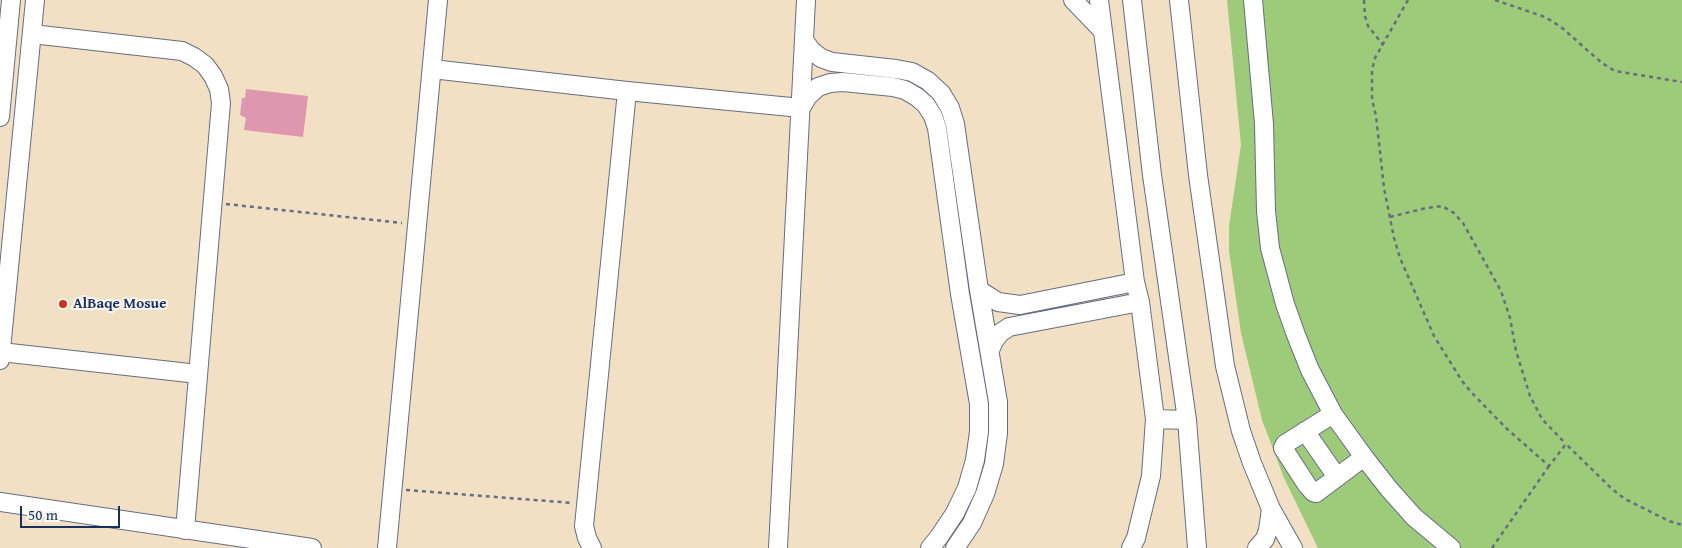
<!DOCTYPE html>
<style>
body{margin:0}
#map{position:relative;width:1682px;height:548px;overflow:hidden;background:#f1e0c4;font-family:"Gentium Book Plus",serif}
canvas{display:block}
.scale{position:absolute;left:20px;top:506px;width:100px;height:22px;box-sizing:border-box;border:2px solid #1b2f5e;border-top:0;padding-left:6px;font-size:15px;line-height:18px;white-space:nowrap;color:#1b2f5e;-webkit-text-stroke:4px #f6f6f2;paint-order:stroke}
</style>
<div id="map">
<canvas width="1682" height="548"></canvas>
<div class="scale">50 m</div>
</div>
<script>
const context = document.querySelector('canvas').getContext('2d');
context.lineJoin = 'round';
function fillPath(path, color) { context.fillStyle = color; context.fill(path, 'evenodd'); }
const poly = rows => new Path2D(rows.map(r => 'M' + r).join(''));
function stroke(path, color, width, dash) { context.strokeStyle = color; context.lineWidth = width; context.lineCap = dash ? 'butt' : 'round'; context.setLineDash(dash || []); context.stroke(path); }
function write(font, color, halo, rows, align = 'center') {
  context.font = font + ' "Gentium Book Plus",serif'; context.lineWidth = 4; context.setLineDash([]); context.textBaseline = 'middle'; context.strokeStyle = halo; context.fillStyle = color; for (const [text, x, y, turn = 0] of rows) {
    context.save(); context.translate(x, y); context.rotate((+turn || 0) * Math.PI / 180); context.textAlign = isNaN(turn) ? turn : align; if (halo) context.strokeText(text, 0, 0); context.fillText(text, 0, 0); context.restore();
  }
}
const green = poly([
 [1227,0,1682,0,1682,548,1318,548,1284,478,1262,420,1241,333,1229,251,1229,226,1241,145]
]);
const building = poly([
 [246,89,308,96,303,137,244,130,246,118,240,115,242,98,245,98]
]);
const path = poly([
 [1364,0,1365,16,1368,26,1383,45],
 [1408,0,1375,58,1372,70,1372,99,1376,116,1384,188,1394,238,1400,258,1434,336,1462,381,1472,393,1506,428,1549,466,1566,444,1612,489,1625,499,1669,521,1682,525],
 [1495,0,1545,17,1561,27,1602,63,1615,71,1682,82],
 [226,204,402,223],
 [1390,217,1426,208,1442,206,1454,213,1463,223,1501,291,1510,318,1516,351,1530,396,1542,419,1566,444],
 [406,490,573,503],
 [1492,548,1549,466]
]);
const minor = poly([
 [1073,0,1102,30],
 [1099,0,1135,282,1140,302,1155,419,1151,476,1136,538,1131,548],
 [1132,0,1152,175,1187,420,1197,548],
 [1179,0,1198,175,1225,366,1241,431,1252,463,1271,509,1293,548],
 [1253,0,1264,124,1266,211,1270,248,1285,304,1296,335,1310,370,1333,414,1364,457,1389,489,1414,517,1451,548],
 [32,34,182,51,194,57,205,65,213,76,219,89,221,103,185,530],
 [804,40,811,50,821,58,832,62,896,69,912,72,928,81,941,93,950,108,955,124,979,290,998,402,998,433,994,464,985,494,972,523,955,548],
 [432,69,627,91,801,108,808,96,818,87,830,83,843,82,893,87,905,90,917,97,926,105,933,116,937,128,960,294,979,404,979,432,975,460,967,488,955,513,939,537,930,548],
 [0,117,11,0],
 [979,290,998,302,1020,305,1135,282],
 [990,350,994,341,1000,333,1009,327,1140,302],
 [1,352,198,374],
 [0,360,35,0],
 [1333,414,1285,444,1283,448,1307,485,1313,492,1316,493,1364,457],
 [1155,419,1187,420],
 [1305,431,1337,477],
 [0,502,312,548],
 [387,548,438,0],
 [592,548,587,538,584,526,627,91],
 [778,548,806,0],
 [1257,548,1265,539,1268,530,1271,509]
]);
const markers = [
 [63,304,5,"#c8321e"]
];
const poiNames = [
 ["AlBaqe Mosue",73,304]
];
fillPath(green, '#9ecb79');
fillPath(building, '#df97b0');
stroke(minor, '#666d82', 20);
stroke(path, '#666d82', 2.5, [4, 4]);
stroke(minor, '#fff', 18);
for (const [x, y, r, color] of markers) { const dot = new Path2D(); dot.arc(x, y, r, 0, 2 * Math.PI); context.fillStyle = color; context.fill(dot); stroke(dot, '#f6f6f2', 2); }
write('bold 15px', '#1b2f5e', '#f6f6f2', poiNames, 'left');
</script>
